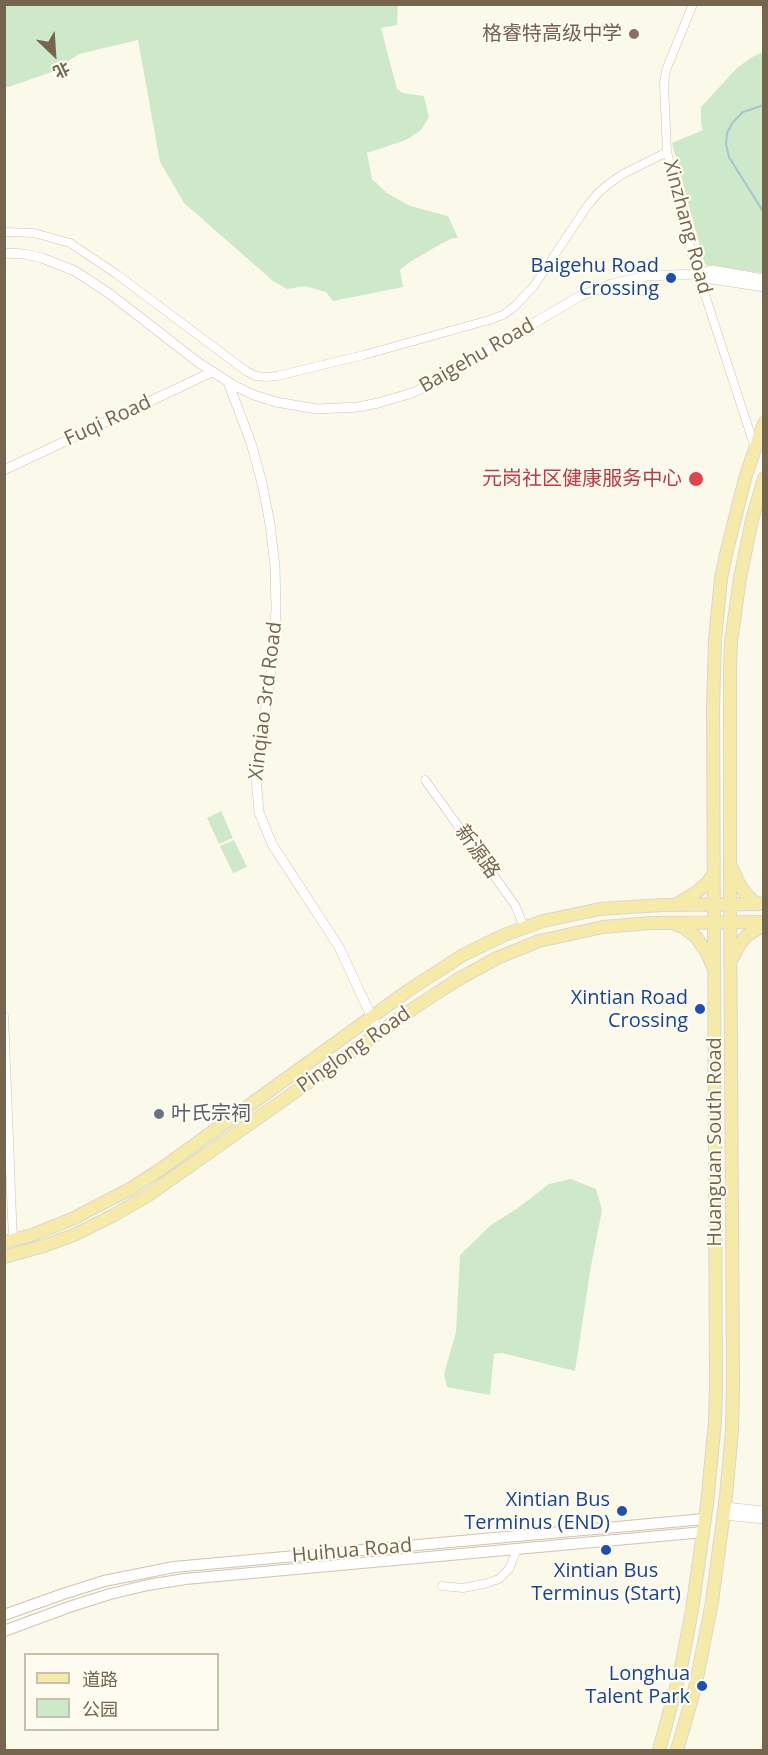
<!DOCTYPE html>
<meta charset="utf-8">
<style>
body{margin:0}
#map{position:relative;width:768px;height:1755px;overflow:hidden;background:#fbf9ea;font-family:"Open Sans","Noto Sans SC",sans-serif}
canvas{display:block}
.frame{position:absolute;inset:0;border:6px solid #75654e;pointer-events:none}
.legend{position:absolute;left:24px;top:1653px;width:195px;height:78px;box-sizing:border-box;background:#fefcf0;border:2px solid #c7c0af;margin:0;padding:8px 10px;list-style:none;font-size:18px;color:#75654e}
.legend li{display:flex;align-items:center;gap:12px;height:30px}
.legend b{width:30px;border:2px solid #c7c0af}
.north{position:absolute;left:24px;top:24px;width:60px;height:60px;-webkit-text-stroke:4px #fefcf0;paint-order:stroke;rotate:155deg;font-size:16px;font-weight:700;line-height:24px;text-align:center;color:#75654e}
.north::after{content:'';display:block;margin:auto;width:21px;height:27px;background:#75654e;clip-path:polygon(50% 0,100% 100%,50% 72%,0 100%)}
</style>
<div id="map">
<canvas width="768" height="1755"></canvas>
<div class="frame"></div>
<ul class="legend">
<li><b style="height:8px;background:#f5eaa7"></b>道路</li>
<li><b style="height:16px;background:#cee9c9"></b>公园</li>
</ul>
<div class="north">北</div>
</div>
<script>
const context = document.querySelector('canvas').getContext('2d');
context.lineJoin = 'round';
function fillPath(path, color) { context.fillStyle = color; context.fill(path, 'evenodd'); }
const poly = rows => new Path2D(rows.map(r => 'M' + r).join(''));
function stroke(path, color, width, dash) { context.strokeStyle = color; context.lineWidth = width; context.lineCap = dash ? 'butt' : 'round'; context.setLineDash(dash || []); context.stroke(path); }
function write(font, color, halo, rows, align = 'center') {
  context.font = font + ' "Open Sans","Noto Sans SC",sans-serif'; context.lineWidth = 4.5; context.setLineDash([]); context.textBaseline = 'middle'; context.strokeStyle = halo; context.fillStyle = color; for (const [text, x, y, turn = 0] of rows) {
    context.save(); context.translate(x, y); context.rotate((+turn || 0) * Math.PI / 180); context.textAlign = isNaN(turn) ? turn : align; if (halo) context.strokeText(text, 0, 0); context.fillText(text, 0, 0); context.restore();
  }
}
const green = poly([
 [4,5,398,5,397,25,381,28,397,89,403,93,424,96,429,117,421,130,406,140,367,153,372,179,387,193,410,206,448,216,458,238,452,238,432,249,410,262,400,270,403,287,333,301,326,292,305,286,287,289,273,281,184,203,160,162,138,40,79,54,52,72,5,88],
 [763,52,763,273,705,265,672,143,703,130,701,123,701,107,737,68,752,57],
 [221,811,233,838,219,844,207,818],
 [234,840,247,867,233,873,220,846],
 [571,1179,596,1189,602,1210,591,1266,575,1371,502,1353,494,1354,490,1395,447,1387,444,1374,456,1332,460,1255,491,1225,518,1208,549,1184]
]);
const stream = poly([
 [764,105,743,112,733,122,727,133,726,144,729,157,764,213]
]);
const minor = poly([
 [693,4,666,70,664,83,667,152,693,258,755,448],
 [4,232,34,233,70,243,115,273,246,371,256,376,266,377,277,376,364,355,489,320,503,315,514,307,534,286,588,205,599,192,610,183,623,174,667,152],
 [425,780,515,905,524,927],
 [4,1016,13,1241],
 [442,1586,463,1588,484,1584,499,1579,509,1569,517,1549]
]);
const tertiary = poly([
 [4,253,25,254,42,258,75,271,110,294,199,363,235,386,254,395,276,402,317,409,358,407,378,403,412,393,427,386,580,296,612,284,647,276,698,274,712,270,764,279],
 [698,274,712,279,764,287],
 [228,382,251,443,262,483,270,524,275,566,276,608,274,650,256,777,259,812,272,844,339,947,379,1033],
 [4,470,212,372],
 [725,1507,764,1511],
 [724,1515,764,1519]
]);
const secondary = poly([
 [4,1615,63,1594,104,1581,174,1567,705,1519],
 [4,1631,69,1607,110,1594,148,1585,185,1579,704,1532]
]);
const primary = poly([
 [733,870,739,884,745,893,754,902,761,904],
 [679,903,697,892,708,882,713,874],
 [674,924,683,927,696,937,707,953,712,965],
 [733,957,740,944,746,936,764,925],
 [4,1242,32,1235,72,1219,130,1189,161,1169,409,990,463,955,504,935,543,921,600,909,663,905,764,904],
 [4,1257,44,1246,76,1234,112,1216,147,1196,414,1008,457,980,497,958,539,941,603,927,651,923,764,922],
 [659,1750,680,1673,692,1610,707,1504,715,1421,716,1385,713,708,715,639,721,578,727,550,746,475,764,423],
 [677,1750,695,1688,712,1602,726,1496,732,1431,733,1384,730,890,730,667,731,642,740,578,752,520,764,478]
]);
const markers = [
 [634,34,6,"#8d6e63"],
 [671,278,6,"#1a4fb4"],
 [696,479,8,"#e0444e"],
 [700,1009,6,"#1a4fb4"],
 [159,1114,6,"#6b7280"],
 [622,1511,6,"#1a4fb4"],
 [606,1550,6,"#1a4fb4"],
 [702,1686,6,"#1a4fb4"]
];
const educationNames = [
 ["格睿特高级中学",622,34]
];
const streetNames = [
 ["Xinzhang Road",687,227,75],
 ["Baigehu Road",477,356,-30],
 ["Fuqi Road",108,421,-25],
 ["Xinqiao 3rd Road",266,701,-83],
 ["新源路",477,852,54],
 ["Pinglong Road",354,1050,-35],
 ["Huanguan South Road",715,1142,-90],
 ["Huihua Road",352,1551,-5]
];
const transitNames = [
 ["Baigehu Road",659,266],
 ["Crossing",659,289],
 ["Xintian Road",688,998],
 ["Crossing",688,1021],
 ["Xintian Bus",610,1500],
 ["Terminus (END)",610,1523],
 ["Xintian Bus",606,1571,"center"],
 ["Terminus (Start)",606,1594,"center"],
 ["Longhua",690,1674],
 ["Talent Park",690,1697]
];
const healthNames = [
 ["元岗社区健康服务中心",682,479]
];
const worshipNames = [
 ["叶氏宗祠",171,1114]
];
fillPath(green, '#cee9c9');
stroke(stream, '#a6c3d5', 2);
stroke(minor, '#cdc4b0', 9);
stroke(tertiary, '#cdc4b0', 10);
stroke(secondary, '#cfc4ae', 12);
stroke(primary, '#dbd7d1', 14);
stroke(minor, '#fff', 8);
stroke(tertiary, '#fff', 9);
stroke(secondary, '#fff', 10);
stroke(primary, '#f5eaa7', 12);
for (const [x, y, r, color] of markers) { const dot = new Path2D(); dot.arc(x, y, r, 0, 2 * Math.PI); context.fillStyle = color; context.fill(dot); stroke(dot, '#fefcf0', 2); }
write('20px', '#785e54', '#fefcf0', educationNames, 'right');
write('20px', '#75654e', '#fefcf0', streetNames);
write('20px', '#164399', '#fefcf0', transitNames, 'right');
write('20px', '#be3a42', '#fefcf0', healthNames, 'right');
write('20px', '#5b616d', '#fefcf0', worshipNames, 'left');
</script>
